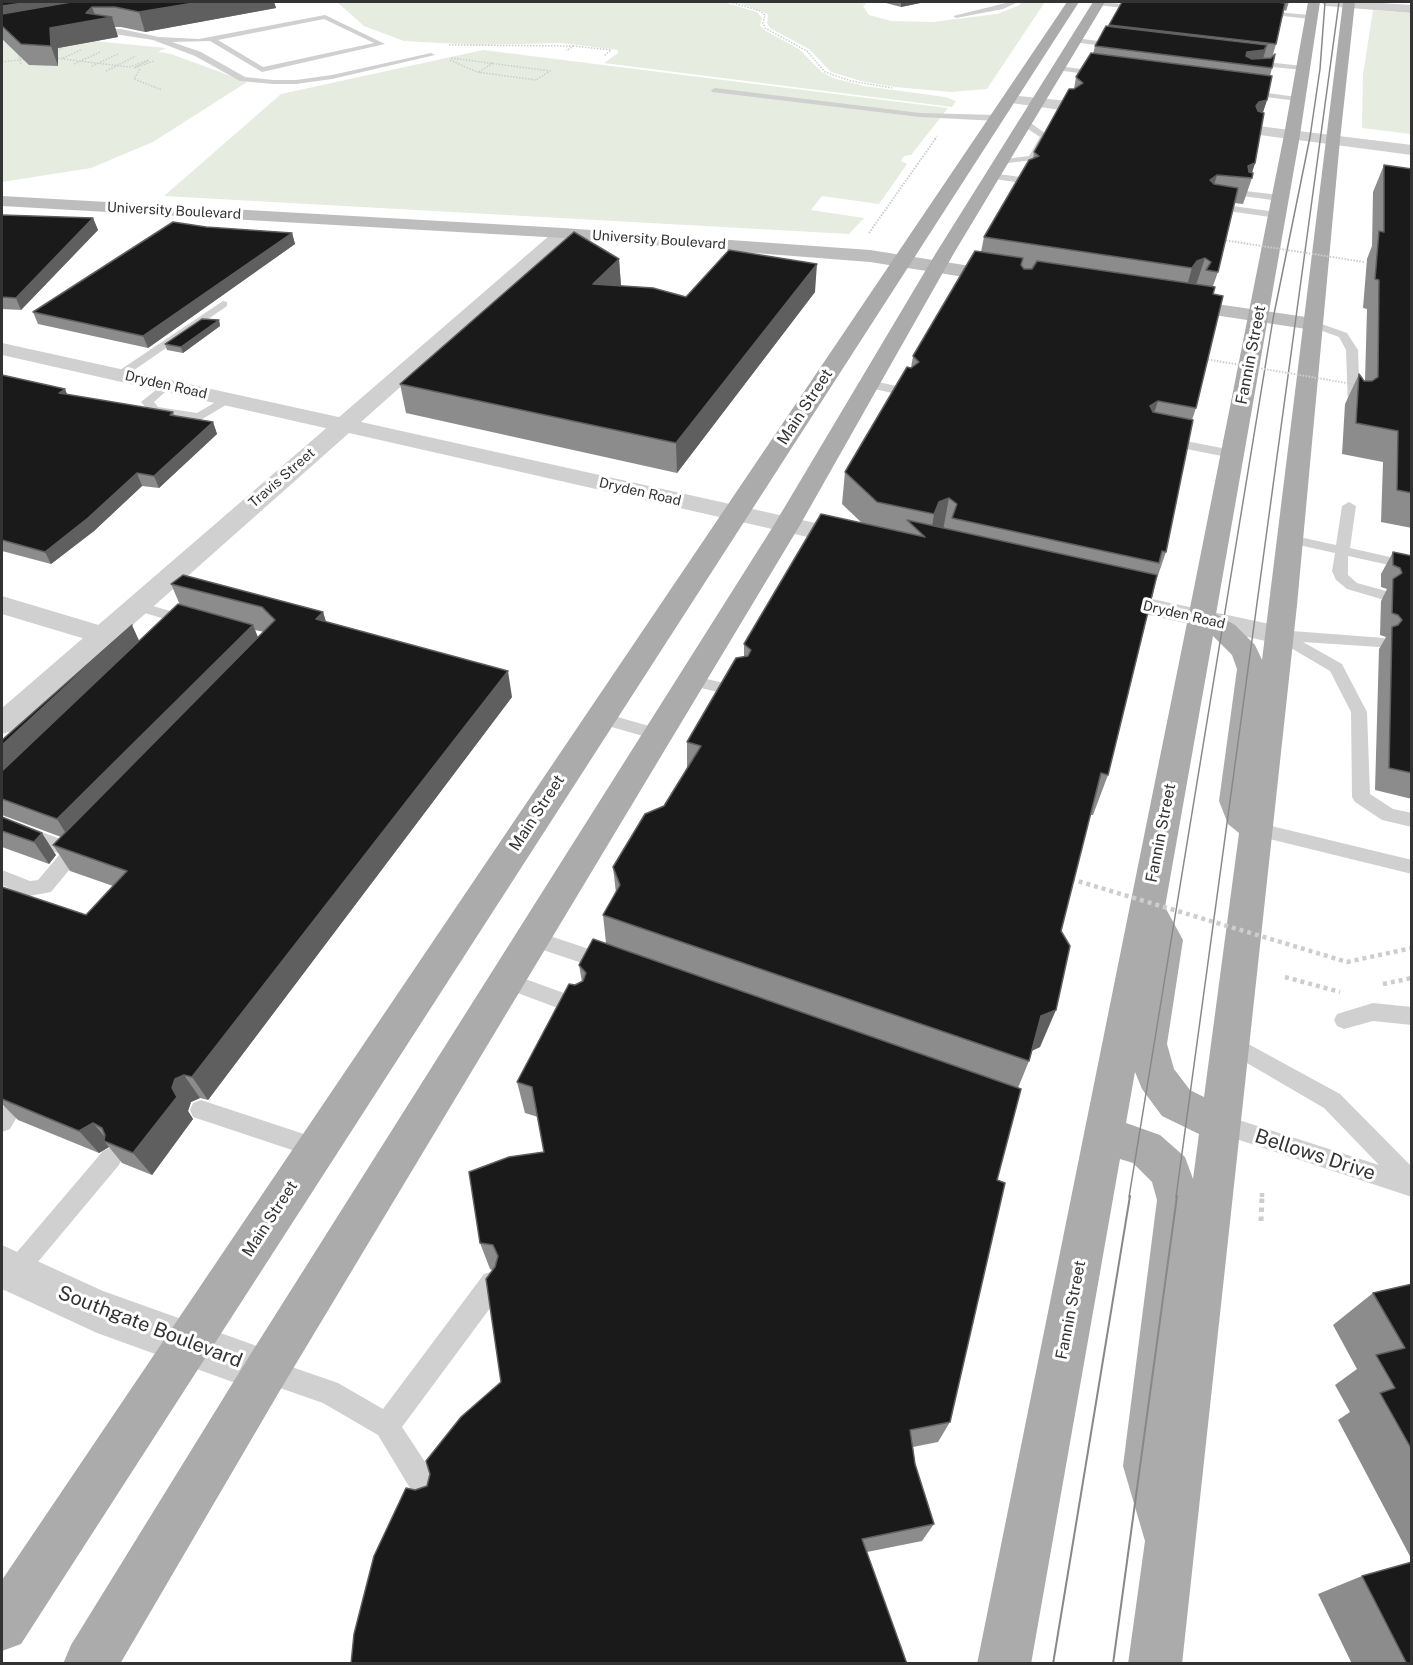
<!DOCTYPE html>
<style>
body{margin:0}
#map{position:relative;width:1413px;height:1665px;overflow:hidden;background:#fff;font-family:"Public Sans",sans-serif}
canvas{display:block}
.frame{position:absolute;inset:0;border:3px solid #333;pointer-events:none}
</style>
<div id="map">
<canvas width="1413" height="1665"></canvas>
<div class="frame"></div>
</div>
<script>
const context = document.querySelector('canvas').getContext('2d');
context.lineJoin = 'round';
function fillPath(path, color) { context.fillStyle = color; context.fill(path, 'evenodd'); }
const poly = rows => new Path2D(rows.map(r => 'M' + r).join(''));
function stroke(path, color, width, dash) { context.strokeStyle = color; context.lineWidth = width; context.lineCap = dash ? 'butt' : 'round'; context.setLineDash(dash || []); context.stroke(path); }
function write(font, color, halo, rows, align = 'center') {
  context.font = font + ' "Public Sans",sans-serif'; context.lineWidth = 6; context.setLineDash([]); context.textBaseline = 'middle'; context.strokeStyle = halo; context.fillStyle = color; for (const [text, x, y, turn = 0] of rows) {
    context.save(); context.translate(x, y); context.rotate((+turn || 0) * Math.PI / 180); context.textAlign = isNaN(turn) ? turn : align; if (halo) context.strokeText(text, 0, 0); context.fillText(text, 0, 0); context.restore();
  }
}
const green = poly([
 [337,2,723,2,757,12,762,18,760,26,766,31,799,49,822,72,833,78,864,86,945,97,956,101,952,107,604,63,618,53,618,50,561,43,476,45,404,41,364,26],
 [736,2,868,2,863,6,869,15,891,21,932,22,997,14,1018,6,1023,2,1045,2,987,89,951,92,895,87,861,81,831,72,809,49,770,28,767,23,768,14],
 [1373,10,1411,13,1411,134,1362,128,1363,75],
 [19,38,63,38,166,48,158,52,171,54,247,82,153,142,91,168,2,182,2,41],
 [483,50,948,108,911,155,904,156,901,161,907,164,879,204,822,196,811,210,864,218,849,234,164,196,281,94]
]);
const pathFar3 = poly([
 [730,2,760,11,765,15,763,23,765,28,807,51,825,72,851,81,892,88],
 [449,45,573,46,566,51],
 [573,46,611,50,604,56],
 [18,51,21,65],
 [54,52,63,48],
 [55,58,129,67,149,60,134,68,154,61],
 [63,58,81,50],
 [450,60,477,72,536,80,550,71,451,58],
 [2,62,26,59],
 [74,64,100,52],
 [92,66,118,54],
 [140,69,134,79,162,90],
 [106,71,136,56],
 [479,72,493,63],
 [935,139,937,136]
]);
const pathFar2 = poly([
 [869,233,936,138]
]);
const pathFar1 = poly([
 [1285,977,1340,992],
 [1383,984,1412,978],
 [1262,1197,1262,1192]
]);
const path = poly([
 [1261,1221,1262,1196]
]);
const service = poly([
 [1010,2,1018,2,1003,9,956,18,953,16,1010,2],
 [1098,2,1124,4,1127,6,1124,8,1096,5,1098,2],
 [1276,12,1310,15,1314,17,1310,19,1274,15,1276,12],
 [325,15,385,44,262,72,210,41,172,42,201,52,245,77,273,80,296,80,332,75,431,53,435,55,332,79,296,84,273,84,240,81,195,56,153,40,95,31,99,29,121,29,159,37,199,39,325,15],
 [324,19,374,43,263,67,218,40,324,19],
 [1075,38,1121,44,1125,46,1121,48,1072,42,1075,38],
 [1266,62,1303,66,1307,68,1303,70,1272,67,1268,75,1262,79,1256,79,1255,77,1262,72,1266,62],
 [1058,66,1104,72,1108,74,1104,76,1055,70,1054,68,1058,66],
 [715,88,920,113,997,115,1001,118,997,121,920,117,712,92,711,90,715,88],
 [1245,90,1297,97,1301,99,1297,101,1242,94,1241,92,1245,90],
 [1022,121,1028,121,1049,136,1035,160,998,164,998,160,1029,156,1040,137,1022,125,1022,121],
 [992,173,1027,178,1032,181,1027,184,989,178,989,174,992,173],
 [1245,191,1280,195,1285,198,1280,201,1242,196,1242,192,1245,191],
 [1210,203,1277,212,1282,215,1277,218,1207,208,1205,206,1210,203],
 [223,301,227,302,227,306,124,377,116,377,114,374,223,301],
 [1313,321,1347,333,1358,350,1360,406,1358,409,1350,409,1348,406,1346,350,1339,337,1309,326,1307,324,1313,321],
 [869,380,910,389,912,392,906,396,865,387,865,381,869,380],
 [167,381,173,385,154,402,158,407,197,413,226,396,230,395,236,399,199,421,150,413,141,402,167,381],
 [1165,437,1232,450,1238,454,1232,458,1161,444,1159,441,1165,437],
 [1349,502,1356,506,1350,548,1412,562,1412,570,1348,556,1348,575,1357,583,1386,591,1388,594,1386,597,1381,599,1347,589,1336,580,1332,571,1335,553,1285,542,1283,539,1290,535,1336,545,1342,506,1349,502],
 [136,601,194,618,197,621,189,626,131,609,129,606,131,603,136,601],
 [1279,630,1384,638,1387,642,1384,646,1379,647,1303,642,1342,664,1344,668,1367,712,1370,794,1393,809,1412,813,1412,827,1382,820,1355,802,1352,797,1351,712,1330,671,1274,638,1271,635,1274,632,1279,630],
 [690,675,745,688,747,692,745,696,739,697,684,684,682,680,684,676,690,675],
 [600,712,663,730,665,734,663,738,657,740,594,722,592,718,594,714,600,712],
 [2,817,71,843,80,839,86,841,89,846,51,892,29,896,22,894,2,885,2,870,30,881,38,880,60,854,2,831,2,817],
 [1255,822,1412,860,1412,874,1249,834,1246,829,1249,824,1255,822],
 [532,930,613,957,616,963,613,969,606,971,525,944,522,938,525,932,532,930],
 [506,972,586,1001,589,1007,586,1013,579,1016,499,986,496,980,499,974,506,972],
 [1373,1003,1412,1007,1412,1025,1373,1021,1344,1029,1337,1026,1334,1020,1337,1014,1373,1003],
 [1230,1034,1340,1094,1412,1167,1412,1197,1212,1131,1209,1124,1212,1117,1220,1114,1379,1165,1324,1108,1223,1049,1220,1043,1223,1037,1230,1034],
 [201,1100,316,1138,324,1141,327,1148,324,1155,316,1158,193,1117,190,1110,193,1103,201,1100],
 [7,1105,15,1108,18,1115,10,1129,2,1132,2,1107,7,1105],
 [111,1147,119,1151,122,1158,119,1165,22,1281,14,1285,6,1281,2,1273,6,1265,103,1151,111,1147],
 [493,1271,502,1274,505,1283,502,1292,402,1427,439,1483,442,1493,439,1503,429,1506,419,1503,378,1435,323,1403,257,1380,253,1371,257,1362,266,1358,338,1383,383,1409,484,1274,493,1271]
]);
const minor = poly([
 [1320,2,1366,2,1412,5,1412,13,1326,6,1320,2],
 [2,343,343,418,351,420,354,425,351,430,343,432,2,355,2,343],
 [2,596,112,629,116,635,112,641,102,644,2,614,2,596]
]);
const tertiary = poly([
 [1009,95,1068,101,1076,106,1068,111,1004,102,1002,99,1009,95],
 [1258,126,1412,145,1412,155,1252,134,1250,131,1252,128,1258,126],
 [563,228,569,229,572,233,569,237,361,422,856,532,865,535,869,540,865,545,856,548,349,433,13,731,2,734,2,708,557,229,563,228],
 [1105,589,1279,626,1289,629,1293,635,1289,641,1279,644,1095,603,1091,597,1095,591,1105,589],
 [2,1245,103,1291,282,1355,289,1371,282,1387,266,1394,97,1333,2,1289,2,1245]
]);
const secondary = poly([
 [2,196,563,228,870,250,1008,272,1015,274,1018,278,1015,282,1008,284,870,262,563,238,2,206,2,196],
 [1175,298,1313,318,1320,320,1323,324,1320,328,1313,330,1168,308,1165,304,1168,300,1175,298]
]);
const primary = poly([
 [1067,2,1079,2,21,1644,2,1651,2,1580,1067,2],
 [1093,2,1105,2,954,253,800,525,282,1387,120,1664,63,1664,71,1645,250,1355,774,525,936,253,1093,2],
 [1308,2,1320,2,1300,135,1216,614,1235,625,1255,645,1262,660,1343,2,1355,2,1340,140,1297,605,1182,1664,1128,1664,1145,1541,1123,1466,1157,1200,1152,1182,1133,1163,1120,1159,1031,1664,977,1664,1188,618,1284,135,1308,2],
 [1213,636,1232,655,1237,669,1219,801,1228,824,1239,833,1204,1097,1190,1090,1174,1069,1167,1044,1183,940,1165,907,1213,636],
 [1135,1072,1142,1089,1162,1116,1199,1134,1193,1179,1185,1157,1160,1135,1126,1123,1135,1072]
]);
const tramFar1 = poly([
 [1129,1197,1273,319,1310,137,1320,69,1325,2],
 [1176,1197,1339,2]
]);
const tram = poly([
 [1053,1664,1130,1196],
 [1113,1664,1177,1196]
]);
const pathBridgeFar1 = poly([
 [1223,240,1364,262],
 [1205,359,1358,385]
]);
const pathBridge = poly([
 [1071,879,1347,962,1412,948]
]);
const wall = poly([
 [2,2,274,2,276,8,145,32,121,27,115,27,118,37,58,48,58,66,29,65,2,39],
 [882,2,925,2,901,7],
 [1122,2,1289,2,1286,11,1284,10,1276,44,1272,58,1272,68,1270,76,1267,100,1263,112,1255,163,1252,173,1252,178,1243,204,1234,203,1218,272,1213,286,1213,294,1196,408,1192,420,1166,552,1156,581,1108,775,1093,815,1090,815,1061,931,1040,1047,1032,1051,1029,1061,1018,1088,997,1180,950,1422,938,1442,913,1447,915,1464,934,1524,922,1541,867,1552,415,1490,427,1486,501,1382,492,1270,490,1269,480,1243,544,1152,538,1117,525,1113,517,1082,575,985,582,982,579,965,606,943,603,915,616,893,613,867,664,806,687,769,687,742,744,657,744,644,863,524,842,504,845,472,911,368,913,356,981,252,984,237,1033,159,1034,152,1074,89,1076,77,1093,54,1095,46,1109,26],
 [1384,165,1412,169,1412,528,1381,522,1383,462,1342,454,1345,404,1359,374,1364,381,1365,381,1367,309,1363,308,1367,259,1372,246,1373,192],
 [2,215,93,218,98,230,21,310,2,309],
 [206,227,292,233,295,244,148,348,38,324,33,312],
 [619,259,621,286,686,297,815,292,677,473,406,413,400,384],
 [219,320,220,326,183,353,167,350,165,344],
 [2,375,67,395,173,412,175,416,213,422,217,434,159,488,142,486,94,531,51,564,2,551],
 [1393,552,1412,556,1412,799,1375,790,1379,649,1386,637,1380,635,1381,601,1387,589,1381,587,1381,574],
 [171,584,323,612,326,622,512,697,208,1100,200,1098,191,1102,188,1111,193,1119,152,1175,122,1163,109,1147,99,1153,18,1120,3,1105,2,1105,2,887,86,915,113,886,70,871,53,845,61,837,2,815,2,740,139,641,180,605],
 [255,630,264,632,258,638],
 [2,817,56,855,49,864,2,847],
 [1412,1284,1412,1560,1338,1420,1350,1412,1335,1385,1357,1369,1333,1325,1373,1293],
 [1362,1576,1412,1664,1352,1664,1318,1594]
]);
const shadedWall = poly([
 [31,2,77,2,2,27,2,6],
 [200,2,274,2,276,8,145,32,139,12],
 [901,2,925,2,901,7],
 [92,7,97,20,112,17,118,37,58,48,58,66,51,46,50,28,86,13],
 [1267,45,1261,66,1243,64,1247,52],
 [1267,100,1259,124,1256,106,1259,102],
 [1255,163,1250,178,1248,166],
 [1217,175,1209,201,1210,180],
 [93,218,98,230,21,310,16,298],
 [292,233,295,244,148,348,143,336],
 [1205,258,1196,285,1184,296,1192,268,1197,261],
 [619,259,621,286,593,284],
 [817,264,815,292,677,473,676,443],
 [219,320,220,326,183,353,181,347],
 [65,389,70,401,59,393],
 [1158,401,1148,432,1150,406],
 [213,422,217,434,159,488,154,476],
 [137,473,142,486,94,531,51,564,45,552],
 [949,498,943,530,929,546,934,514,939,502],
 [323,612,331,639,316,619],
 [132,625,142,647,2,780,2,745],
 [253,625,262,647,70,840,57,819],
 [508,671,512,697,208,1100,192,1077],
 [42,833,56,855,49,864,34,842],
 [1056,1010,1040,1047,1026,1053,1041,1016],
 [184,1075,200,1098,191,1102,188,1111,193,1119,152,1175,133,1153,172,1088,175,1079],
 [93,1123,111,1144,104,1141,109,1147,99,1153,79,1131]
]);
const building = poly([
 [2,2,31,2,2,6,2,2],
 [71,2,200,2,139,12,115,7,92,7,86,13,112,17,50,28,51,46,21,44,2,26,2,14,71,2],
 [1122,2,1277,2,1285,3,1276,44,1109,25,1122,2],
 [1106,26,1267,45,1264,50,1247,52,1246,56,1252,59,1271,58,1275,54,1272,68,1095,46,1106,26],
 [1091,53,1272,76,1267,100,1259,102,1256,106,1258,111,1264,113,1255,163,1248,166,1249,172,1253,173,1252,178,1217,175,1210,180,1214,184,1238,188,1218,272,1206,270,1211,262,1205,258,1197,261,1192,268,984,237,1029,160,1039,156,1034,152,1069,89,1074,89,1083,83,1076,77,1091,53],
 [1384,165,1412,169,1412,493,1397,490,1398,431,1356,423,1359,374,1364,381,1372,381,1378,377,1379,280,1375,279,1379,231,1384,232,1384,165],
 [2,215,93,218,16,298,2,297,2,215],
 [173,222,206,227,292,233,143,336,33,312,173,222],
 [574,232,619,259,593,284,653,288,686,297,729,250,817,264,676,443,400,384,574,232],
 [975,251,1023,258,1021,265,1024,269,1032,269,1037,261,1215,287,1213,294,1223,296,1196,408,1158,401,1150,406,1153,412,1193,420,1166,552,1162,551,1159,563,952,518,957,504,949,498,939,502,934,514,877,502,845,472,907,367,911,368,919,362,913,356,975,251],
 [202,319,219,320,181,347,165,344,202,319],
 [2,375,65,389,59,393,173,412,170,415,213,422,154,476,137,473,88,518,45,552,2,540,2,375],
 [821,514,925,537,907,520,1157,575,1108,775,1101,773,1061,931,1070,946,1056,1010,1041,1016,1029,1061,603,915,620,885,613,867,645,814,664,806,701,746,687,742,736,658,748,656,751,650,744,644,821,514],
 [1393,552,1412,556,1412,773,1389,768,1392,627,1398,625,1402,620,1398,615,1392,613,1393,579,1402,573,1400,568,1393,565,1393,552],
 [183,575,323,612,316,619,508,671,192,1077,184,1075,175,1079,172,1088,177,1097,133,1153,104,1141,105,1135,102,1128,93,1123,79,1131,2,1099,2,887,86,915,127,871,53,845,275,620,262,607,171,584,183,575],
 [178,604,253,625,57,819,2,799,2,771,178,604],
 [132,625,2,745,2,740,132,625],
 [2,817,42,833,34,842,2,831,2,817],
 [593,939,1021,1089,997,1180,1005,1183,950,1422,910,1430,915,1464,934,1524,862,1539,907,1664,351,1664,354,1634,374,1556,406,1488,415,1490,427,1486,430,1474,426,1461,461,1417,501,1382,486,1279,495,1267,498,1256,493,1245,480,1243,469,1172,509,1157,544,1152,532,1087,517,1082,569,984,575,985,583,981,586,973,579,965,593,939],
 [1412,1284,1412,1450,1380,1393,1395,1388,1376,1355,1405,1348,1373,1293,1412,1284],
 [1412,1562,1412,1664,1407,1664,1362,1576,1412,1562]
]);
const farStreetnames = [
 ["University Boulevard",174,211,3],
 ["University Boulevard",659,240,4],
 ["Dryden Road",166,385,13],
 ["Travis Street",282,478,-41],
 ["Dryden Road",640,492,13],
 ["Dryden Road",1184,615,13]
];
const streetNames = [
 ["Fannin Street",1251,355,-79],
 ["Main Street",805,407,-57],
 ["Main Street",537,813,-57],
 ["Fannin Street",1161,833,-79],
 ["Main Street",270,1219,-57],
 ["Fannin Street",1071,1310,-79]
];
const nearStreetnames = [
 ["Bellows Drive",1315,1155,18],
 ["Southgate Boulevard",150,1327,21]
];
fillPath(green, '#e6ecdf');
stroke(pathFar3, '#cdcdcd', 1.5, [1.5, 1.5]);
stroke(pathFar2, '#cdcdcd', 2, [1.5, 1.5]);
stroke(pathFar1, '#cdcdcd', 4.5, [4, 4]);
stroke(path, '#cdcdcd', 5, [4.5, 4.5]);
fillPath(service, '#d0d0d0');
fillPath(minor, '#d0d0d0');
fillPath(tertiary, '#d0d0d0');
fillPath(secondary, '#bdbdbd');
fillPath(primary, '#ababab');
stroke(tramFar1, '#888', 1.5);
stroke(tram, '#888', 2);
stroke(pathBridgeFar1, '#cdcdcd', 2, [1.5, 1.5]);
stroke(pathBridge, '#cdcdcd', 4.5, [4, 4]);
fillPath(wall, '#8c8c8c');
fillPath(shadedWall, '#5f5f5f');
fillPath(building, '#1a1a1a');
stroke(building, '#5f5f5f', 1.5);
write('14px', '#333', '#fff', farStreetnames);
write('16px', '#333', '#fff', streetNames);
write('20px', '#333', '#fff', nearStreetnames);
</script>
